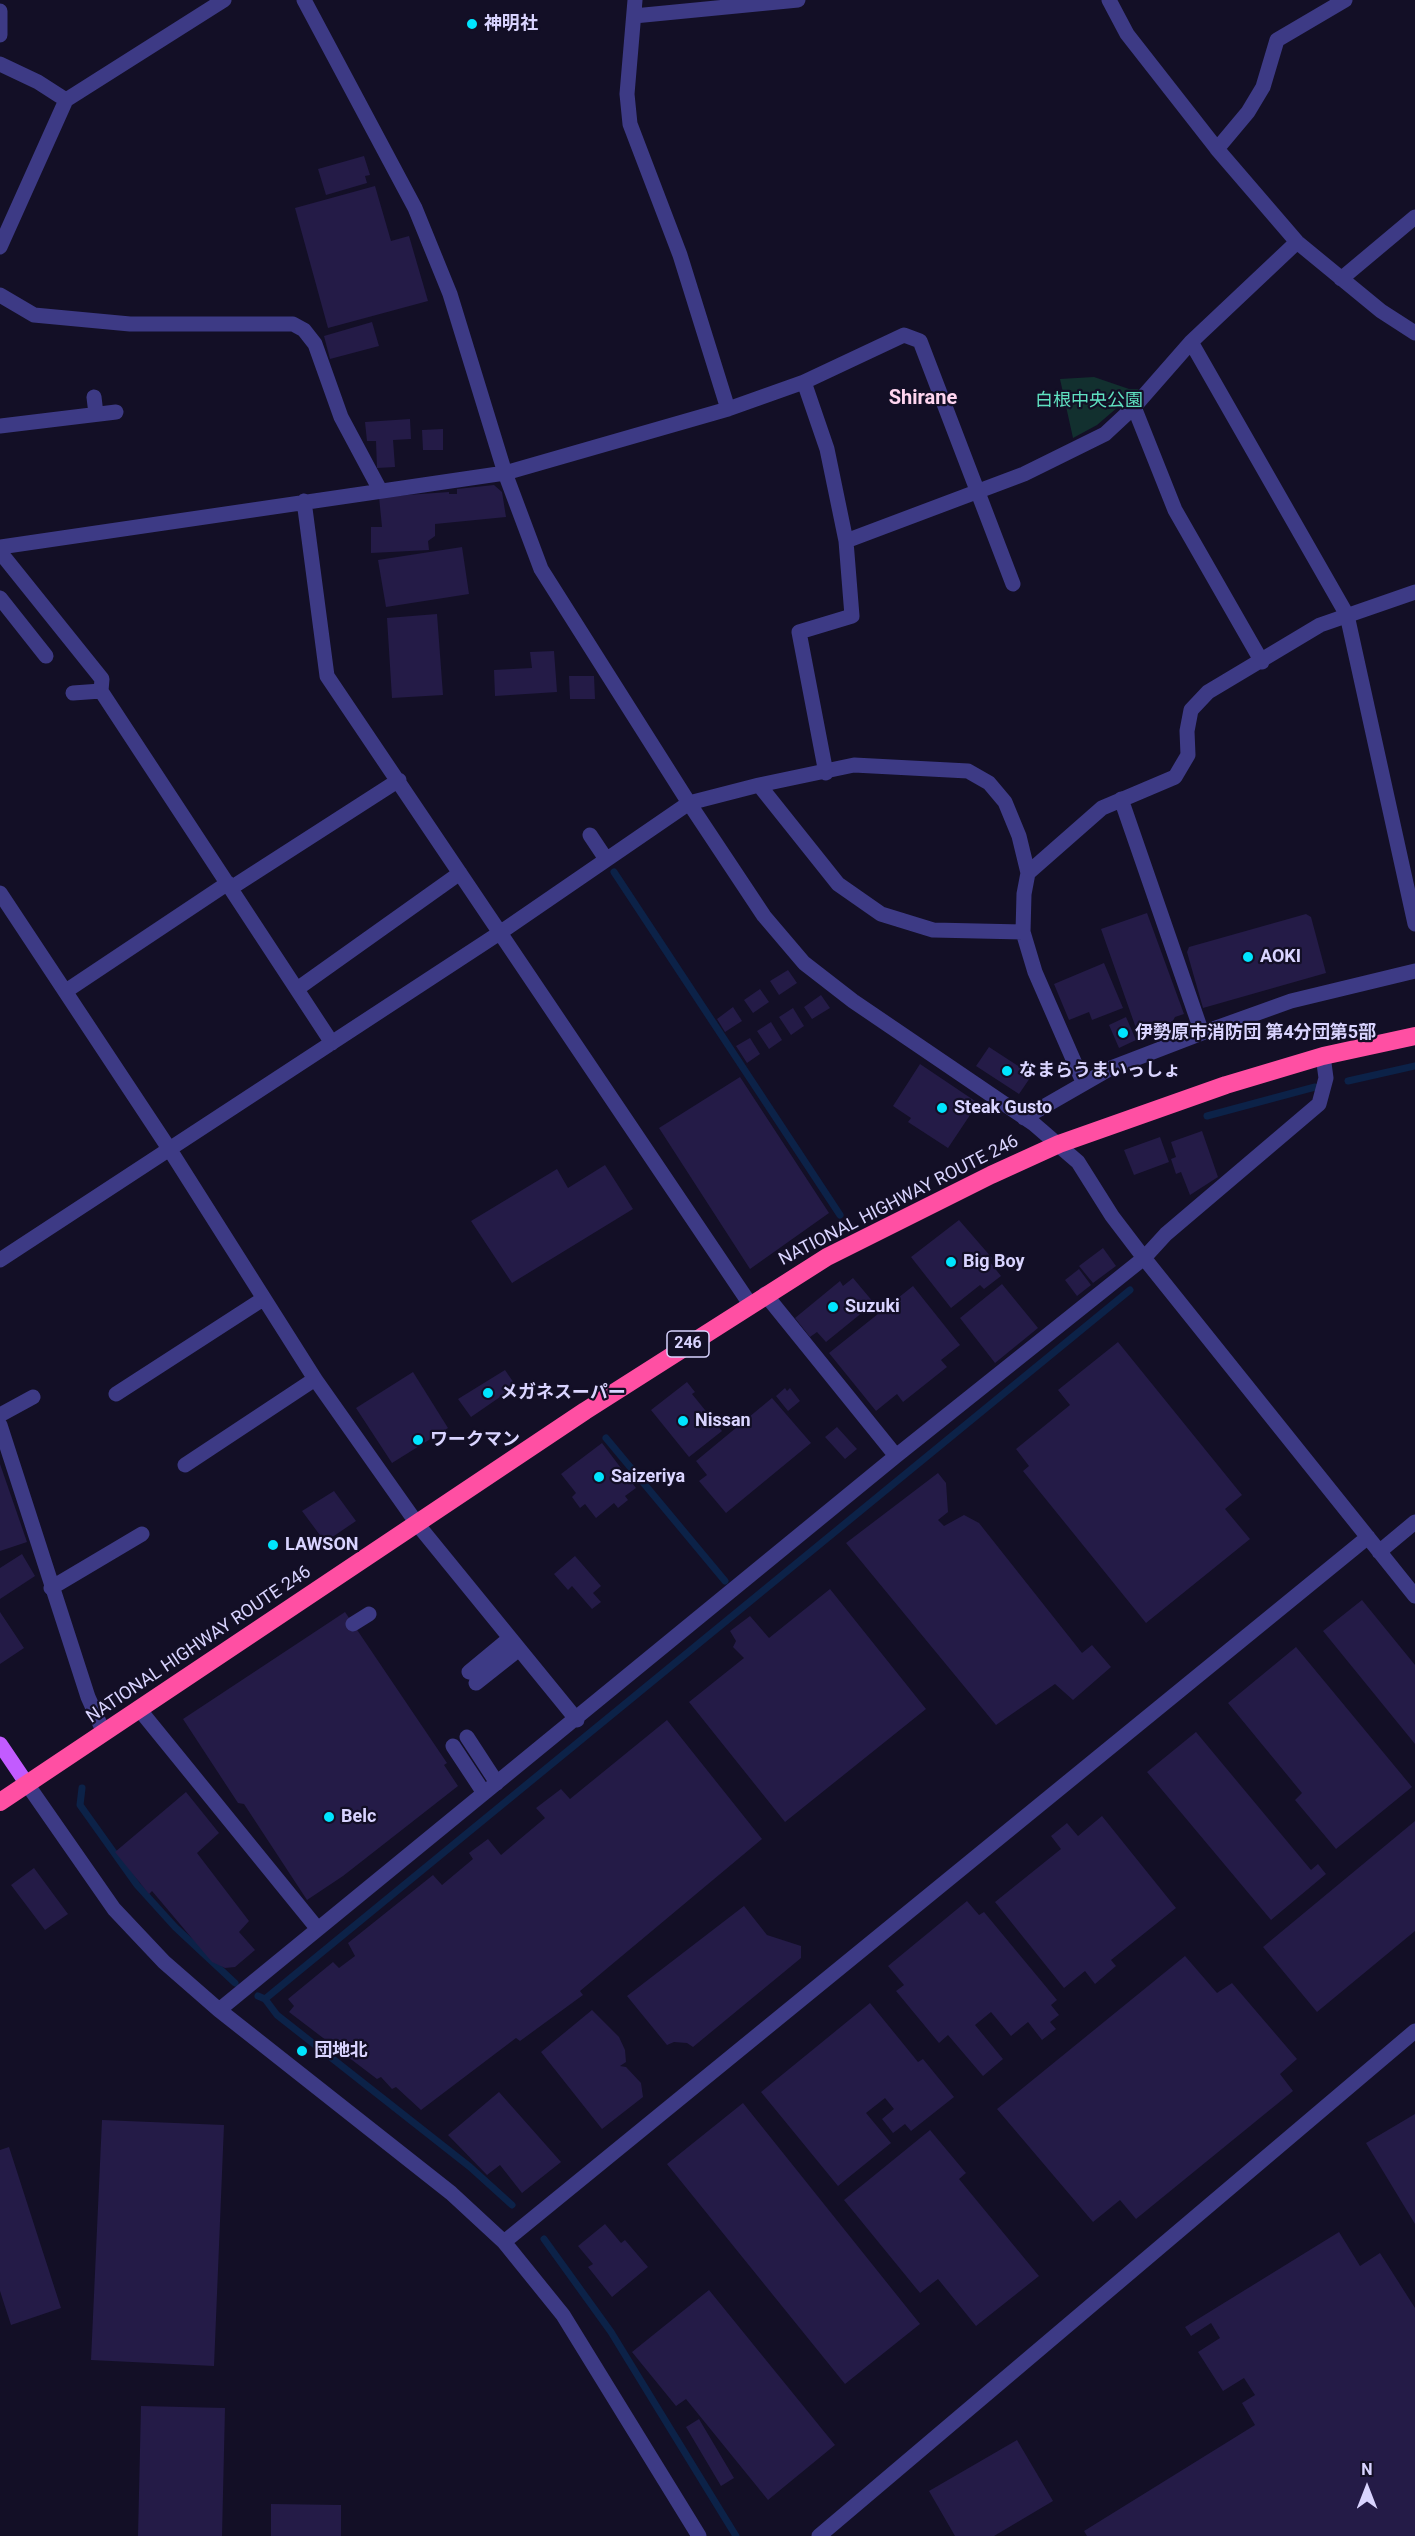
<!DOCTYPE html>
<meta charset="utf-8">
<style>
body{margin:0}
#map{position:relative;width:1415px;height:2536px;overflow:hidden;background:#130f26;font-family:Roboto,sans-serif}
canvas{display:block}
.north{position:absolute;left:1337px;top:2458px;width:60px;height:60px;-webkit-text-stroke:4px #130f26;paint-order:stroke;rotate:0deg;font-size:16px;font-weight:700;line-height:24px;text-align:center;color:#d9d4ff}
.north::after{content:'';display:block;margin:auto;width:21px;height:27px;background:#d9d4ff;clip-path:polygon(50% 0,100% 100%,50% 72%,0 100%)}
</style>
<div id="map">
<canvas width="1415" height="2536"></canvas>
<div class="north">N</div>
</div>
<script>
const context = document.querySelector('canvas').getContext('2d');
context.lineJoin = 'round';
function fillPath(path, color) { context.fillStyle = color; context.fill(path, 'evenodd'); }
const poly = rows => new Path2D(rows.map(r => 'M' + r).join(''));
function stroke(path, color, width, dash) { context.strokeStyle = color; context.lineWidth = width; context.lineCap = dash ? 'butt' : 'round'; context.setLineDash(dash || []); context.stroke(path); }
function write(font, color, halo, rows, align = 'center') {
  context.font = font + ' Roboto,"Noto Sans JP",sans-serif'; context.lineWidth = 4.5; context.setLineDash([]); context.textBaseline = 'middle'; context.strokeStyle = halo; context.fillStyle = color; for (const [text, x, y, turn = 0] of rows) {
    context.save(); context.translate(x, y); context.rotate((+turn || 0) * Math.PI / 180); context.textAlign = isNaN(turn) ? turn : align; if (halo) context.strokeText(text, 0, 0); context.fillText(text, 0, 0); context.restore();
  }
}
const green = poly([
 [1094,377,1129,389,1139,389,1097,425,1073,438,1060,379]
]);
const stream = poly([
 [614,872,840,1215],
 [1348,1081,1415,1066],
 [1207,1116,1315,1087],
 [606,1438,725,1581],
 [82,1788,80,1805,137,1885,175,1927,235,1983],
 [258,1996,265,1999,277,2015,470,2167,512,2205],
 [265,1999,1130,1290],
 [544,2239,611,2332,736,2536]
]);
const building = poly([
 [364,156,370,175,365,176,367,183,326,195,318,169],
 [375,186,391,241,409,236,428,301,328,328,295,208],
 [372,322,379,346,330,359,324,336],
 [410,419,411,439,393,440,395,467,377,468,376,441,367,441,365,422],
 [443,429,443,450,423,450,422,430],
 [494,485,502,492,506,517,435,524,435,536,428,541,429,550,371,553,371,527,382,527,379,497,449,492,449,494,457,494,457,489],
 [462,547,469,594,386,607,378,560],
 [437,614,443,695,392,698,387,618],
 [554,651,557,692,495,696,494,670,532,668,530,652],
 [569,676,594,676,595,699,570,699],
 [1147,913,1184,1014,1175,1017,1169,1028,1162,1031,1151,1025,1137,1031,1101,929],
 [1306,914,1311,917,1326,973,1203,1008,1187,952,1189,947],
 [1104,963,1123,1008,1092,1020,1089,1012,1069,1020,1054,984],
 [788,970,797,983,779,995,770,981],
 [760,989,769,1002,753,1013,744,1000],
 [821,995,830,1008,812,1019,804,1007],
 [733,1007,742,1021,725,1032,717,1019],
 [793,1008,804,1026,791,1035,779,1017],
 [1126,1017,1136,1040,1119,1048,1109,1025],
 [771,1022,782,1040,769,1049,757,1031],
 [750,1038,760,1054,747,1063,736,1046],
 [989,1047,1032,1075,1019,1094,976,1066],
 [920,1064,978,1103,948,1148,908,1122,911,1118,893,1106],
 [740,1077,829,1213,750,1269,659,1128],
 [1202,1131,1218,1177,1190,1195,1181,1172,1176,1174,1171,1159,1176,1157,1171,1142],
 [1160,1137,1169,1162,1134,1175,1124,1150],
 [605,1165,633,1209,512,1283,471,1221,557,1169,568,1188],
 [959,1220,992,1258,989,1261,1001,1276,984,1289,980,1285,951,1308,911,1257],
 [1103,1248,1116,1266,1093,1283,1079,1266],
 [1079,1269,1091,1285,1077,1296,1065,1280],
 [853,1278,874,1303,826,1342,817,1332,810,1337,795,1318,840,1281,843,1286],
 [1002,1284,1038,1328,995,1363,960,1318],
 [913,1286,960,1345,941,1360,947,1367,903,1402,897,1394,876,1411,829,1353],
 [1118,1342,1242,1495,1225,1509,1250,1539,1146,1623,1023,1471,1029,1466,1016,1449,1070,1405,1058,1390],
 [505,1370,516,1386,471,1417,458,1399],
 [413,1372,448,1428,392,1463,356,1408],
 [687,1382,695,1392,692,1394,722,1431,689,1457,651,1410],
 [785,1388,787,1391,790,1388,800,1401,788,1411,776,1396],
 [772,1398,811,1443,726,1513,699,1481,707,1475,696,1461],
 [837,1427,857,1449,845,1459,825,1437],
 [602,1443,636,1488,625,1496,628,1500,618,1508,614,1503,596,1518,585,1504,580,1508,572,1497,576,1493,561,1474],
 [0,1464,27,1542,0,1551],
 [938,1473,946,1483,948,1512,938,1520,944,1526,964,1515,979,1523,1082,1653,1092,1645,1111,1667,1073,1700,1055,1684,996,1725,846,1543],
 [334,1491,356,1521,325,1542,302,1511],
 [22,1554,35,1576,0,1599,0,1568],
 [575,1556,601,1586,593,1593,601,1602,592,1609,572,1586,568,1590,554,1574],
 [830,1589,926,1709,785,1822,689,1702,744,1658,733,1647,736,1641,730,1631,750,1616,769,1638],
 [1362,1600,1415,1665,1415,1744,1323,1631],
 [0,1612,24,1648,0,1664],
 [345,1612,447,1763,444,1765,458,1786,343,1876,307,1900,244,1804,238,1803,183,1719],
 [1296,1647,1412,1787,1336,1849,1295,1800,1302,1793,1228,1703],
 [667,1720,762,1839,580,1991,583,1995,520,2041,516,2038,421,2110,396,2087,392,2089,381,2077,377,2079,289,2012,294,2006,288,1999,333,1962,339,1968,355,1956,348,1943,433,1875,442,1885,473,1859,469,1853,488,1839,501,1855,545,1818,536,1808,561,1789,570,1799],
 [1196,1732,1311,1870,1318,1864,1326,1874,1271,1920,1147,1772],
 [186,1792,219,1833,197,1853,249,1921,239,1932,255,1950,235,1967,225,1968,212,1962,152,1891,149,1894,115,1852],
 [1102,1816,1176,1908,1111,1960,1116,1966,1095,1984,1085,1971,1064,1988,995,1902,1061,1849,1051,1836,1067,1823,1078,1836],
 [1415,1821,1415,1931,1317,2012,1263,1947],
 [34,1868,68,1914,45,1930,11,1885],
 [967,1901,979,1915,984,1912,1057,2000,1051,2005,1059,2015,1050,2022,1056,2029,1042,2040,1028,2022,1011,2036,991,2012,975,2025,1003,2059,983,2076,948,2035,939,2043,896,1991,904,1985,888,1966],
 [744,1906,767,1935,801,1946,801,1958,693,2047,687,2043,674,2042,667,2045,627,1996],
 [1185,1956,1217,1993,1232,1983,1297,2059,1280,2074,1293,2091,1136,2219,1120,2200,1093,2222,997,2109],
 [870,2003,918,2062,923,2059,954,2097,911,2131,905,2124,893,2133,882,2119,894,2109,885,2098,866,2113,891,2143,838,2186,761,2092],
 [592,2010,619,2037,625,2050,626,2062,620,2066,626,2067,641,2083,643,2097,602,2129,541,2052],
 [499,2092,561,2162,522,2193,500,2165,487,2175,448,2135],
 [743,2103,920,2324,845,2384,667,2164],
 [1415,2114,1415,2224,1366,2143],
 [102,2120,224,2125,214,2366,91,2360],
 [930,2130,966,2173,959,2179,1039,2276,976,2326,938,2279,920,2293,844,2200],
 [9,2147,61,2308,11,2325,0,2291,0,2150],
 [605,2224,621,2243,625,2240,648,2267,612,2297,588,2267,593,2264,578,2246],
 [1339,2232,1360,2266,1380,2253,1415,2308,1415,2536,1087,2536,1084,2531,1255,2425,1242,2403,1255,2395,1244,2378,1223,2391,1198,2352,1220,2338,1211,2323,1191,2336,1185,2327],
 [709,2290,835,2445,768,2500,686,2399,676,2406,632,2352],
 [141,2406,225,2408,222,2536,138,2536],
 [699,2419,734,2478,721,2486,686,2427],
 [1017,2440,1053,2501,994,2536,955,2536,929,2491],
 [271,2504,341,2505,341,2536,271,2536]
]);
const minor = poly([
 [304,0,415,208,450,294,505,473,541,569,689,803,764,916,804,963,853,1001,1034,1124,1078,1162,1112,1216,1144,1258,1415,1596],
 [635,0,627,94,630,124,680,255,728,409],
 [1109,0,1127,34,1217,149,1297,242,1381,311,1415,333],
 [0,11,0,35],
 [634,16,798,0],
 [0,64,38,82,66,100],
 [1217,149,1248,112,1263,87,1277,40,1345,0],
 [0,247,66,100,224,0],
 [1341,279,1415,217],
 [0,295,34,315,130,324,293,324,304,330,315,344,341,417,380,490],
 [1191,342,1347,615,1415,924],
 [804,382,827,449,846,541,852,616,799,632,826,773],
 [94,397,96,414],
 [1134,407,1175,510,1262,662],
 [0,426,116,412],
 [304,501,327,676,750,1304],
 [846,541,1024,474,1105,434,1134,407,1191,342,1297,242],
 [0,547,505,473,728,409,804,382,904,335,920,341,1013,584],
 [0,552,102,679,101,691,332,1043],
 [0,598,46,656],
 [73,693,101,691],
 [759,785,838,884,881,914,933,930,1023,932],
 [1121,799,1202,1033],
 [590,835,606,859],
 [1028,873,1102,808,1175,777,1188,755,1187,731,1191,710,1208,692,1320,625,1415,592],
 [231,888,399,780],
 [0,893,170,1150,315,1379,418,1525,577,1720],
 [297,989,460,873],
 [66,991,228,883],
 [1024,1118,1111,1068,1202,1033,1291,1001,1415,971],
 [0,1260,501,932,689,803,759,785,854,765,968,771,989,783,1005,802,1019,836,1028,873,1024,894,1023,932,1035,972,1083,1082],
 [765,1294,896,1456],
 [116,1394,263,1299],
 [0,1415,33,1397],
 [0,1425,88,1697,104,1733],
 [185,1465,315,1379],
 [1379,1552,1415,1522],
 [51,1588,142,1534],
 [353,1624,369,1614],
 [469,1672,510,1638],
 [476,1683,519,1649],
 [139,1709,317,1928],
 [467,1737,497,1783],
 [453,1746,484,1793],
 [27,1784,114,1909,164,1962,219,2010,451,2193,504,2242,563,2315,699,2536],
 [219,2010,896,1456,1144,1258,1166,1234,1319,1104,1326,1078,1323,1056],
 [504,2242,1368,1537],
 [819,2536,1415,2031]
]);
const major = poly([
 [0,1744,27,1784]
]);
const highway = poly([
 [0,1802,585,1411,827,1257,991,1175,1059,1144,1226,1085,1323,1056,1415,1036]
]);
const markers = [
 [472,24,6,"#00e5ff"],
 [1248,957,6,"#00e5ff"],
 [1123,1033,6,"#00e5ff"],
 [1007,1071,6,"#00e5ff"],
 [942,1108,6,"#00e5ff"],
 [951,1262,6,"#00e5ff"],
 [833,1307,6,"#00e5ff"],
 [488,1393,6,"#00e5ff"],
 [683,1421,6,"#00e5ff"],
 [418,1440,6,"#00e5ff"],
 [599,1477,6,"#00e5ff"],
 [273,1545,6,"#00e5ff"],
 [329,1817,6,"#00e5ff"],
 [302,2051,6,"#00e5ff"]
];
const shields = [
 [688,1344,42]
];
const shieldNames = [
 ["246",688,1344]
];
const poiNames = [
 ["神明社",484,24],
 ["AOKI",1260,957],
 ["伊勢原市消防団 第4分団第5部",1135,1033],
 ["なまらうまいっしょ",1019,1071],
 ["Steak Gusto",954,1108],
 ["Big Boy",963,1262],
 ["Suzuki",845,1307],
 ["メガネスーパー",500,1393],
 ["Nissan",695,1421],
 ["ワークマン",430,1440],
 ["Saizeriya",611,1477],
 ["LAWSON",285,1545],
 ["Belc",341,1817],
 ["団地北",314,2051]
];
const parkNames = [
 ["白根中央公園",1089,401]
];
const streetNames = [
 ["NATIONAL HIGHWAY ROUTE 246",899,1201,-27],
 ["NATIONAL HIGHWAY ROUTE 246",199,1645,-34]
];
const neighbourhoodNames = [
 ["Shirane",923,399]
];
fillPath(green, '#12302f');
stroke(stream, '#0c2248', 7);
fillPath(building, '#241b47');
stroke(minor, '#3d3a85', 15);
stroke(major, '#c25bff', 15);
stroke(highway, '#ff4fa3', 18);
for (const [x, y, r, color] of markers) { const dot = new Path2D(); dot.arc(x, y, r, 0, 2 * Math.PI); context.fillStyle = color; context.fill(dot); stroke(dot, '#130f26', 2); }
for (const [x, y, w] of shields) { const box = new Path2D(); box.roundRect(x - w / 2, y - 13, w, 26, 4.5); context.fillStyle = '#130f26'; context.fill(box); stroke(box, '#d9d4ff', 1.5); }
write('bold 16px', '#d9d4ff', null, shieldNames);
write('bold 18px', '#d9d4ff', '#130f26', poiNames, 'left');
write('18px', '#5fe0c0', '#130f26', parkNames);
write('18px', '#d9d4ff', '#130f26', streetNames);
write('bold 20px', '#ffd6f0', '#130f26', neighbourhoodNames);
</script>
